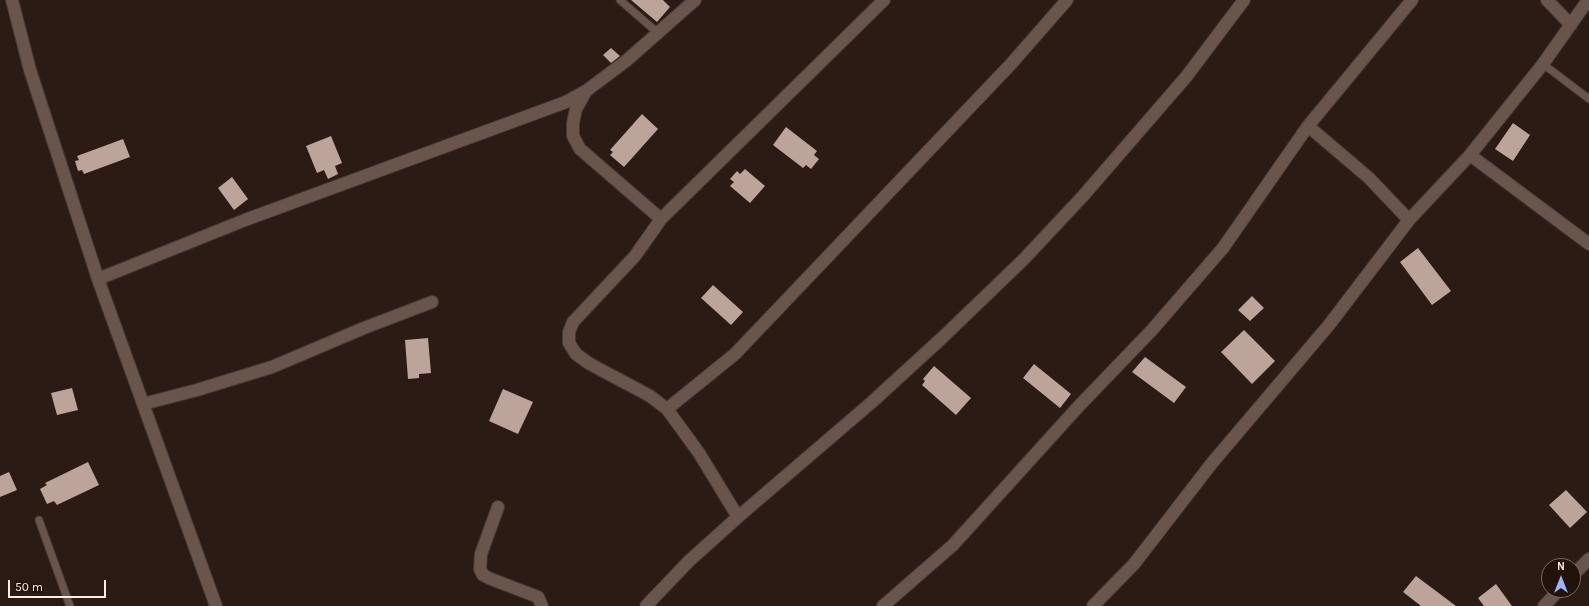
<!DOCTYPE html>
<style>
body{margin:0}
#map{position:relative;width:1589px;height:606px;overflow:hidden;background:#2c1b14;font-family:Karla,sans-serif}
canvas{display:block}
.north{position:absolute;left:1541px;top:558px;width:40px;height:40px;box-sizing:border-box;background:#22120b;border:1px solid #786a63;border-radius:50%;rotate:0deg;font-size:11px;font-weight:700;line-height:16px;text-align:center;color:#faede8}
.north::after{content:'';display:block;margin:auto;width:14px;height:18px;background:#a0b3fd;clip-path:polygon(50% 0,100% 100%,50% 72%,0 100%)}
.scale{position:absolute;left:8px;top:580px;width:98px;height:18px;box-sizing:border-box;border:2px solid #faede8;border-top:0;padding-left:5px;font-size:12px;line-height:14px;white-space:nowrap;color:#faede8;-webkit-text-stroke:3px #22120b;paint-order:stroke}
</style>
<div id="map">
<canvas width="1589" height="606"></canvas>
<div class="north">N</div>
<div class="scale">50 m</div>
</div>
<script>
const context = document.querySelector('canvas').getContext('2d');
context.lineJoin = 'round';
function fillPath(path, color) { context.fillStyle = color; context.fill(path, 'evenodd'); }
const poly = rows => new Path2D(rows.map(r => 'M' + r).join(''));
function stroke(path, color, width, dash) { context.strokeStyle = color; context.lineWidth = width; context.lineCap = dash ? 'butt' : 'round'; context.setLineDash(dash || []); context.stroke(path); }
const building = poly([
 [631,0,663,0,670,7,657,22],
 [611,48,620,56,611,63,603,55],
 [642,114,658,129,624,167,610,155,613,152,610,150],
 [1513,123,1530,135,1513,161,1495,149],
 [786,127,817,151,814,155,819,159,811,169,806,165,803,168,773,145],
 [331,136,342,163,335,166,338,174,328,179,324,170,317,173,306,146],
 [123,139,130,157,84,174,82,170,78,171,75,161,79,160,77,156],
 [745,169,765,186,750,203,730,186,734,182,730,179,737,171,740,174],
 [232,177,248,199,234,210,218,188],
 [1418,248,1451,291,1432,305,1400,262],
 [713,285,743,312,731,325,701,298],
 [1252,296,1264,308,1250,321,1238,310],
 [1244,330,1275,361,1252,384,1221,352],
 [428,338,431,373,419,374,419,378,408,379,405,340],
 [1145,357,1186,387,1174,403,1132,372],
 [1034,364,1071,394,1060,408,1023,378],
 [934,366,971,398,956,415,922,385,925,381,923,379],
 [72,388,78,410,57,415,51,393],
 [503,389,533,402,518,434,489,421],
 [88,462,99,485,57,505,54,501,47,504,40,489,47,485,45,483],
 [9,472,17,490,0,497,0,476],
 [1566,490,1587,512,1570,528,1549,505],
 [1416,576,1456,606,1421,606,1403,592],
 [1496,584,1512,606,1484,606,1478,598]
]);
const service = poly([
 [620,0,658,33],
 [1543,64,1589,99],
 [39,520,70,606]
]);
const minor = poly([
 [12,0,30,70,98,279,216,606],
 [1547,0,1571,25],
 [586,91,576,109,573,123,573,136,580,149,661,219,884,0],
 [1308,126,1369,178,1409,220],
 [1470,155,1589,244],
 [661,219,635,256,573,322,569,332,569,343,576,354,590,364,650,396,667,409,699,453,738,517],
 [98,279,245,220,566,102,586,91,626,61,695,0],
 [143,404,197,390,272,367,364,328,432,302],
 [667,409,735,354,1011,64,1067,0],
 [498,507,481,554,480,569,483,575,491,579,538,597,542,606],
 [1573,575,1589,559],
 [646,606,689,561,738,517,872,402,943,337,1024,259,1083,196,1186,77,1244,0],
 [883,606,953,545,1078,407,1152,330,1223,248,1308,126,1412,0],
 [1093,606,1134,564,1212,463,1329,325,1409,220,1470,155,1543,64,1588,0],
 [1544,606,1559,590]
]);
fillPath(building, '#bca49b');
stroke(service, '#473835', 9);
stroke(minor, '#473835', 14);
stroke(service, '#6a554d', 7);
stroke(minor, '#6a554d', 12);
</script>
